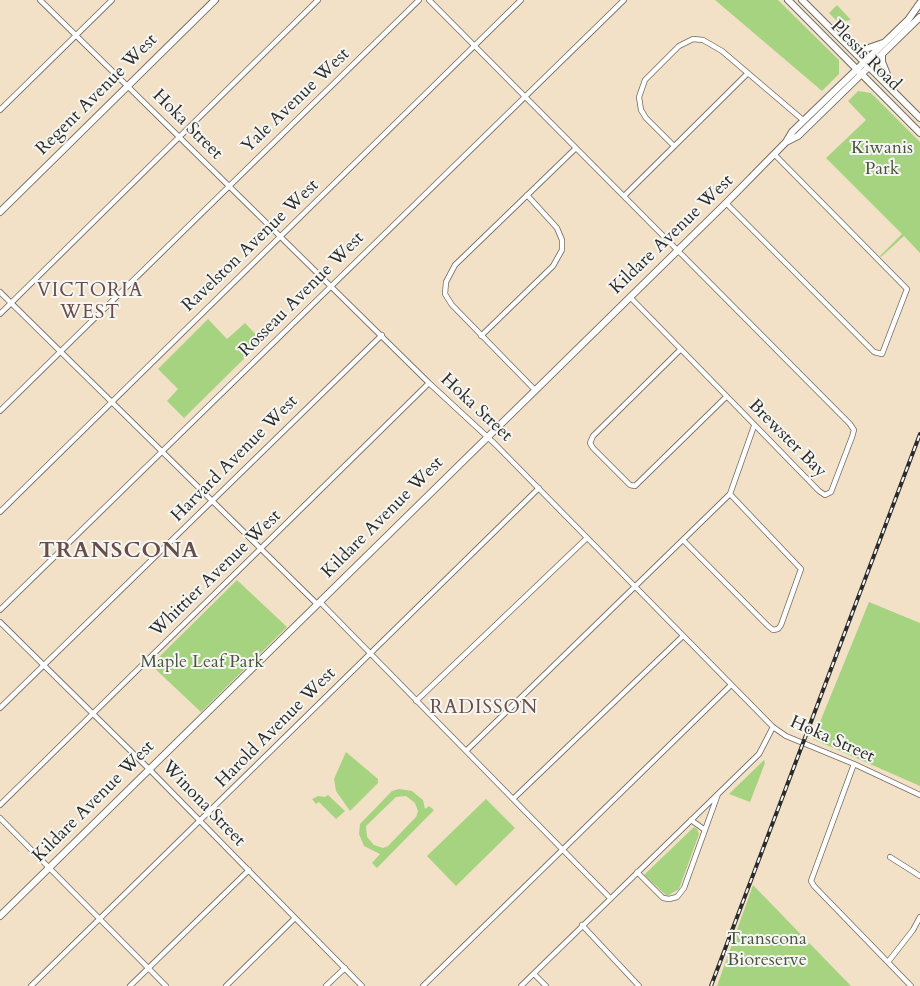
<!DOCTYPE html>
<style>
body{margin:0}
canvas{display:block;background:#f2e1c7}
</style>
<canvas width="920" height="986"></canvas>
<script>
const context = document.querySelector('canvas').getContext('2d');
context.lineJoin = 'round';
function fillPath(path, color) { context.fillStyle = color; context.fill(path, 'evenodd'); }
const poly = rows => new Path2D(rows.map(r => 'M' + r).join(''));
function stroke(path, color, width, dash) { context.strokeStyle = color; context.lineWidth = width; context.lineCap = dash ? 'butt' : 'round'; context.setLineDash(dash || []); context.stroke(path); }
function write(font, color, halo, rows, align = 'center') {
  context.font = font + ' Cardo,serif'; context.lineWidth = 4; context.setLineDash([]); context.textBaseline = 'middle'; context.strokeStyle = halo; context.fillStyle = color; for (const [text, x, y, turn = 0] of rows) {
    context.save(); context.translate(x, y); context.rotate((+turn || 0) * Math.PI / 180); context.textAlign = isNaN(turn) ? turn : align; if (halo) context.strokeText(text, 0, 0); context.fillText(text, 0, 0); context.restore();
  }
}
const green = poly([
 [715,0,778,0,839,60,839,74,822,91],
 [837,5,851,20,838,22,829,13],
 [858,91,871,93,920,142,920,253,904,236,881,257,880,256,902,234,826,158,866,120,848,101],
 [208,319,227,339,245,323,262,341,184,418,167,401,178,389,158,369],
 [237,580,287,627,201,712,151,665],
 [869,602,920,623,920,786,813,739],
 [346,752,378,779,378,783,350,811,336,791,334,779],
 [764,760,765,763,750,802,729,794],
 [399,789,412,791,423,800,425,809,429,806,434,810,377,868,372,863,380,854,364,846,359,834,360,824,392,791],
 [406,796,415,803,418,811,416,817,388,846,383,848,374,845,367,837,366,826,396,797],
 [328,795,345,811,336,819,319,802,316,804,312,799,318,796,325,797],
 [486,799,515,828,456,886,427,856],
 [694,827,697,829,699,834,679,889,667,896,644,875],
 [753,885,851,986,717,986]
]);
const street = poly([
 [40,0,429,383,495,444,773,727,786,736,854,764,920,795],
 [429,0,850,424,854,430,852,437,831,492,825,495,819,491,630,297],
 [0,110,112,0],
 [674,146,646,118,641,110,639,97,645,80,679,46,693,39,703,40,722,51,803,120],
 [624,196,748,73],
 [726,203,874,352,882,354,907,289,774,154],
 [0,292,317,604],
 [0,314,318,0],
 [481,336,553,266,562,250,562,240,557,228,527,195],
 [680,350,593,436,590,443,593,448,630,485,635,486,726,397],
 [535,390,452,305,445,294,446,282,455,265,576,148],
 [0,411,419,0],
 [0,512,521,0],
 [683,540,768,626,773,630,778,629,781,625,801,569,730,494],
 [320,602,610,898],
 [0,610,624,0],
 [0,622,149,769,362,986],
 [416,701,587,538],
 [0,708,382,335],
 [466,751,730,494,754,426],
 [854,764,811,881,814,886,911,986],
 [513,799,683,636],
 [0,805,429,383],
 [0,818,166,986],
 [691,820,705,830],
 [890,857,920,876],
 [637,872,663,898,669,899,677,897,684,888,718,794],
 [582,925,639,986],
 [888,962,913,930,920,917],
 [534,974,546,986],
 [31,986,539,488],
 [130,986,249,870],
 [226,986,295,918],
 [326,986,345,968],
 [423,986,731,685],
 [521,986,759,754,773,727]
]);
const secondary = poly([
 [788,0,920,133],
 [802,0,920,118],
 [852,49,860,51,883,43],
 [882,56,882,62,893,89],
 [786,142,798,136,920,17],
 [0,212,215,0],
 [0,916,726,203,786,142,792,132,908,20,920,3]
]);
const rail = poly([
 [711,986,920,434]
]);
const streetNames = [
 ["Plessis Road",865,56,45],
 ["Regent Avenue West",97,95,-45],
 ["Yale Avenue West",296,101,-44],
 ["Hoka Street",187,125,45],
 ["Kildare Avenue West",672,235,-44],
 ["Ravelston Avenue West",251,246,-44],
 ["Rosseau Avenue West",302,295,-45],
 ["Hoka Street",476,408,43],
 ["Brewster Bay",787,439,45],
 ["Harvard Avenue West",235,459,-45],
 ["Kildare Avenue West",383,518,-45],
 ["Whittier Avenue West",216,574,-44],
 ["Harold Avenue West",276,728,-45],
 ["Hoka Street",832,740,24],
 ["Kildare Avenue West",94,802,-45],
 ["Winona Street",203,804,46]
];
const parkNames = [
 ["Kiwanis",882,149],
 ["Park",882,170],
 ["Maple Leaf Park",202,663],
 ["Transcona",767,940],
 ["Bioreserve",767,961]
];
const neighbourhoodNames = [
 ["VICTORIA",90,292],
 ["WEST",90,314],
 ["RADISSON",484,709]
];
const districtNames = [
 ["TRANSCONA",119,552]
];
fillPath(green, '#a6d380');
stroke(street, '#716b62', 6);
stroke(secondary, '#716b62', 8);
stroke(street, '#fff', 4.5);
stroke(secondary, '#fff', 6);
stroke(rail, '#2b2b2b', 4);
stroke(rail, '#f6f6f2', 2, [5.5]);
write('18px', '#2b2b2b', '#f6f6f2', streetNames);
write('18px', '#4a5540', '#f6f6f2', parkNames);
context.letterSpacing = '1px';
write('19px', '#684e4b', '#f6f6f2', neighbourhoodNames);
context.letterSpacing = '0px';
context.letterSpacing = '1px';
write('bold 22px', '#684e4b', '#f6f6f2', districtNames);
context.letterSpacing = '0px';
</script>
